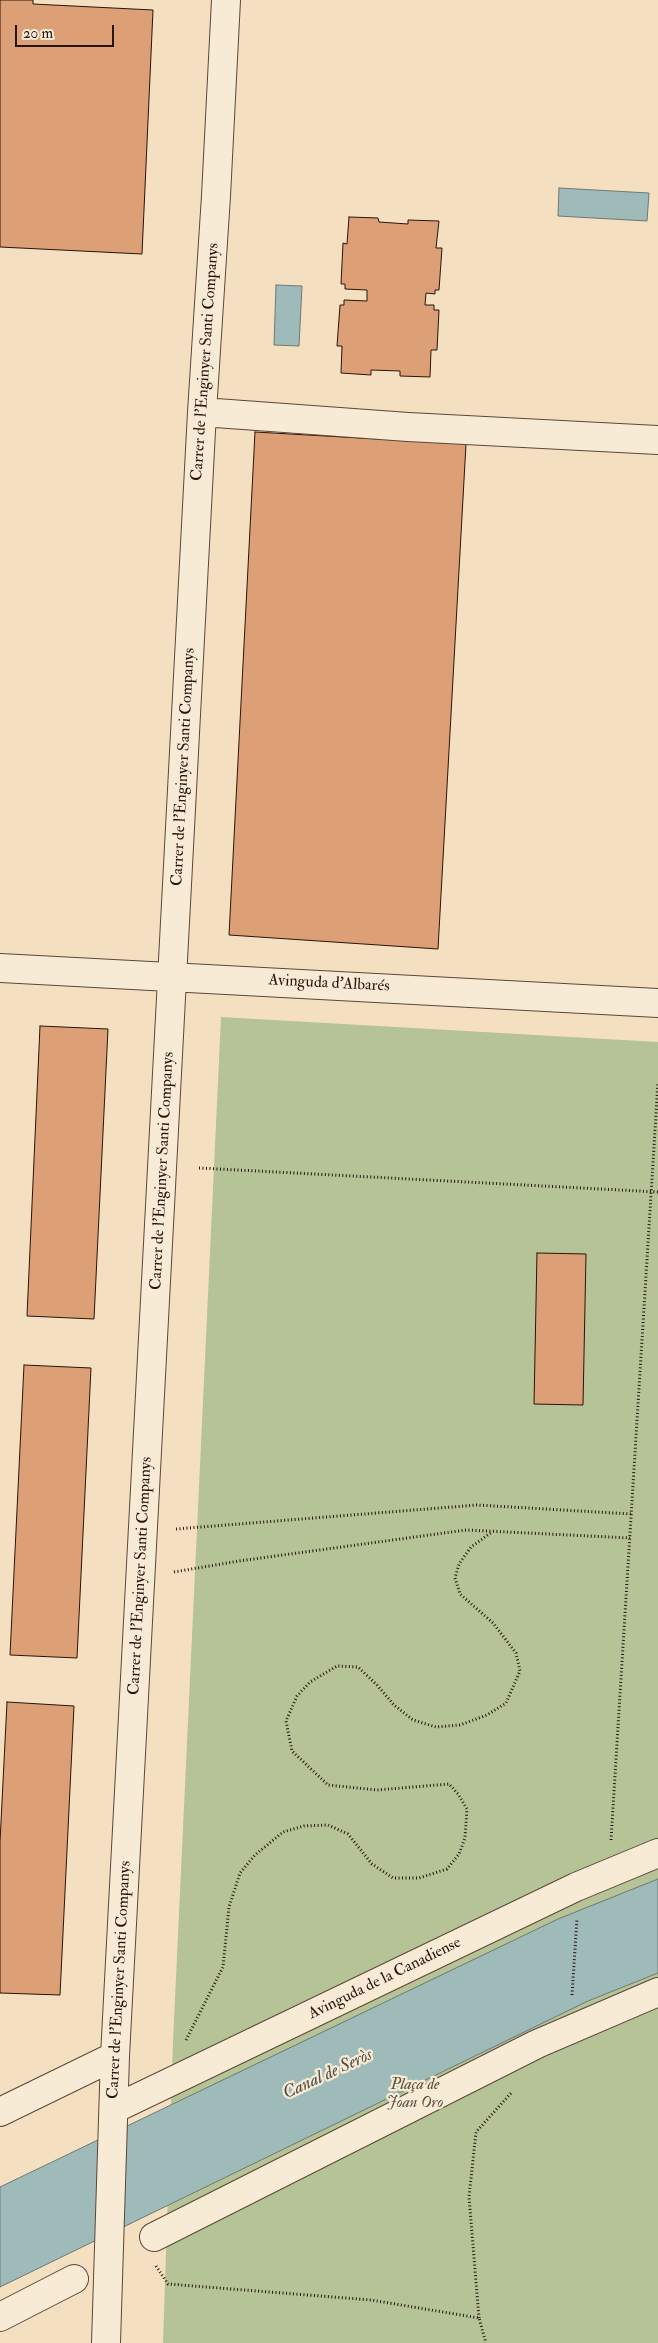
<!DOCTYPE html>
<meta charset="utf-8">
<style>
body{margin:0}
#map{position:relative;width:658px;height:2343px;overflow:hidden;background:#f4e0c0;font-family:"IM FELL Double Pica",serif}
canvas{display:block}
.scale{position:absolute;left:15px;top:25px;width:99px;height:22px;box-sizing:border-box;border:2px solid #27140c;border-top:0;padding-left:6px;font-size:15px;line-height:18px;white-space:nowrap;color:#27140c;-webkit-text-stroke:4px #f8ebd6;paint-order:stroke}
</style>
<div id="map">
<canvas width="658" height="2343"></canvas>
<div class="scale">20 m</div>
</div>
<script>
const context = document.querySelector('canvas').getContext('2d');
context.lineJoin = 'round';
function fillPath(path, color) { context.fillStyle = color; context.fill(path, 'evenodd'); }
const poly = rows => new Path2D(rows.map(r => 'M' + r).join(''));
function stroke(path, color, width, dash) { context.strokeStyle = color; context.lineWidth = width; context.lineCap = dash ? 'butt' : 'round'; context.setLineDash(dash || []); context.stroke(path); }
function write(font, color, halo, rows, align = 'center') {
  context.font = font + ' "IM FELL Double Pica",serif'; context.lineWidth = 4.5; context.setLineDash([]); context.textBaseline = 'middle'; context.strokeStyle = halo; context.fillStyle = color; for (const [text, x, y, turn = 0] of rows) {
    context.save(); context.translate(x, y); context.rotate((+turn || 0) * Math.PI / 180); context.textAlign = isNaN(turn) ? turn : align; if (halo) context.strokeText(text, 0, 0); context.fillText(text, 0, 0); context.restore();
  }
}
const green = poly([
 [221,1017,658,1042,658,2343,163,2343,173,2041]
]);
const water = poly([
 [559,188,649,193,647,221,558,216,559,188],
 [276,285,302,286,299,346,274,345,276,285],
 [658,1879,658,1973,588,2001,0,2287,0,2187,558,1919,658,1879]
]);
const building = poly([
 [0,0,33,0,33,4,153,10,142,254,0,247,0,0],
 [349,217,378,218,379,222,408,224,408,220,439,221,436,248,442,248,439,290,435,290,435,294,426,293,425,305,434,305,434,310,439,310,437,350,431,350,430,377,400,376,400,371,371,370,371,375,341,373,342,346,337,346,340,305,344,305,344,300,367,301,367,290,345,289,345,284,341,284,343,243,347,244,349,217],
 [255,432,466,444,438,949,229,935,255,432],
 [40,1026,108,1029,94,1319,27,1316,40,1026],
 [537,1253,586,1254,583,1405,534,1404,537,1253],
 [24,1365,91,1368,77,1658,10,1655,24,1365],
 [7,1702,74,1706,60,1995,0,1993,0,1842,7,1702]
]);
const path = poly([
 [199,1168,658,1192],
 [176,1529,477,1505,631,1514],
 [174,1572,239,1561,466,1530,630,1538],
 [611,1840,658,1082],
 [572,1995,577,1919],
 [186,2040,223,1967,229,1907,240,1873,255,1855,283,1832,304,1826,328,1825,348,1834,372,1864,393,1878,419,1878,447,1869,459,1854,465,1838,467,1809,458,1794,449,1784,377,1790,328,1785,292,1751,286,1721,297,1696,310,1682,337,1666,358,1667,377,1685,394,1705,413,1720,436,1727,460,1725,487,1715,506,1703,520,1671,516,1653,493,1623,460,1594,455,1578,459,1564,471,1547,492,1532],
 [156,2266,168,2284,371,2300,479,2318,486,2343],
 [479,2318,469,2197,476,2132,512,2092]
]);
const street = poly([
 [202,412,408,427,658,440],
 [0,968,658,1003],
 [114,2109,576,1887,658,1853],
 [0,2112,115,2056],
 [154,2237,537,2044,658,1992],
 [0,2317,74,2279],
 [106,2343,115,2056,202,412,216,196,226,0]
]);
const streetNames = [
 ["Carrer de l'Enginyer Santi Companys",206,362,-86],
 ["Carrer de l'Enginyer Santi Companys",184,767,-87],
 ["Avinguda d'Albarés",329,984,3],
 ["Carrer de l'Enginyer Santi Companys",163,1171,-87],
 ["Carrer de l'Enginyer Santi Companys",141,1576,-87],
 ["Avinguda de la Canadiense",385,1979,-26],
 ["Carrer de l'Enginyer Santi Companys",120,1980,-87]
];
const parkNames = [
 ["Plaça de",415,2086],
 ["Joan Oro",415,2104]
];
const waterNames = [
 ["Canal de Seròs",328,2075,-25]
];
fillPath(green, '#b5c397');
fillPath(water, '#9ebbb9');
stroke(water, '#6e7874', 1);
fillPath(building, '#dd9f75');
stroke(building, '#27140c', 1);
stroke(street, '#5a4739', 30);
stroke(path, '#27140c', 3, [1, 2.5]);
stroke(street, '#f8ebd6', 28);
write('16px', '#27140c', '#f8ebd6', streetNames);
write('italic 16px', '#59513d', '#f8ebd6', parkNames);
write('italic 18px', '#514e49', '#f8ebd6', waterNames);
</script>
